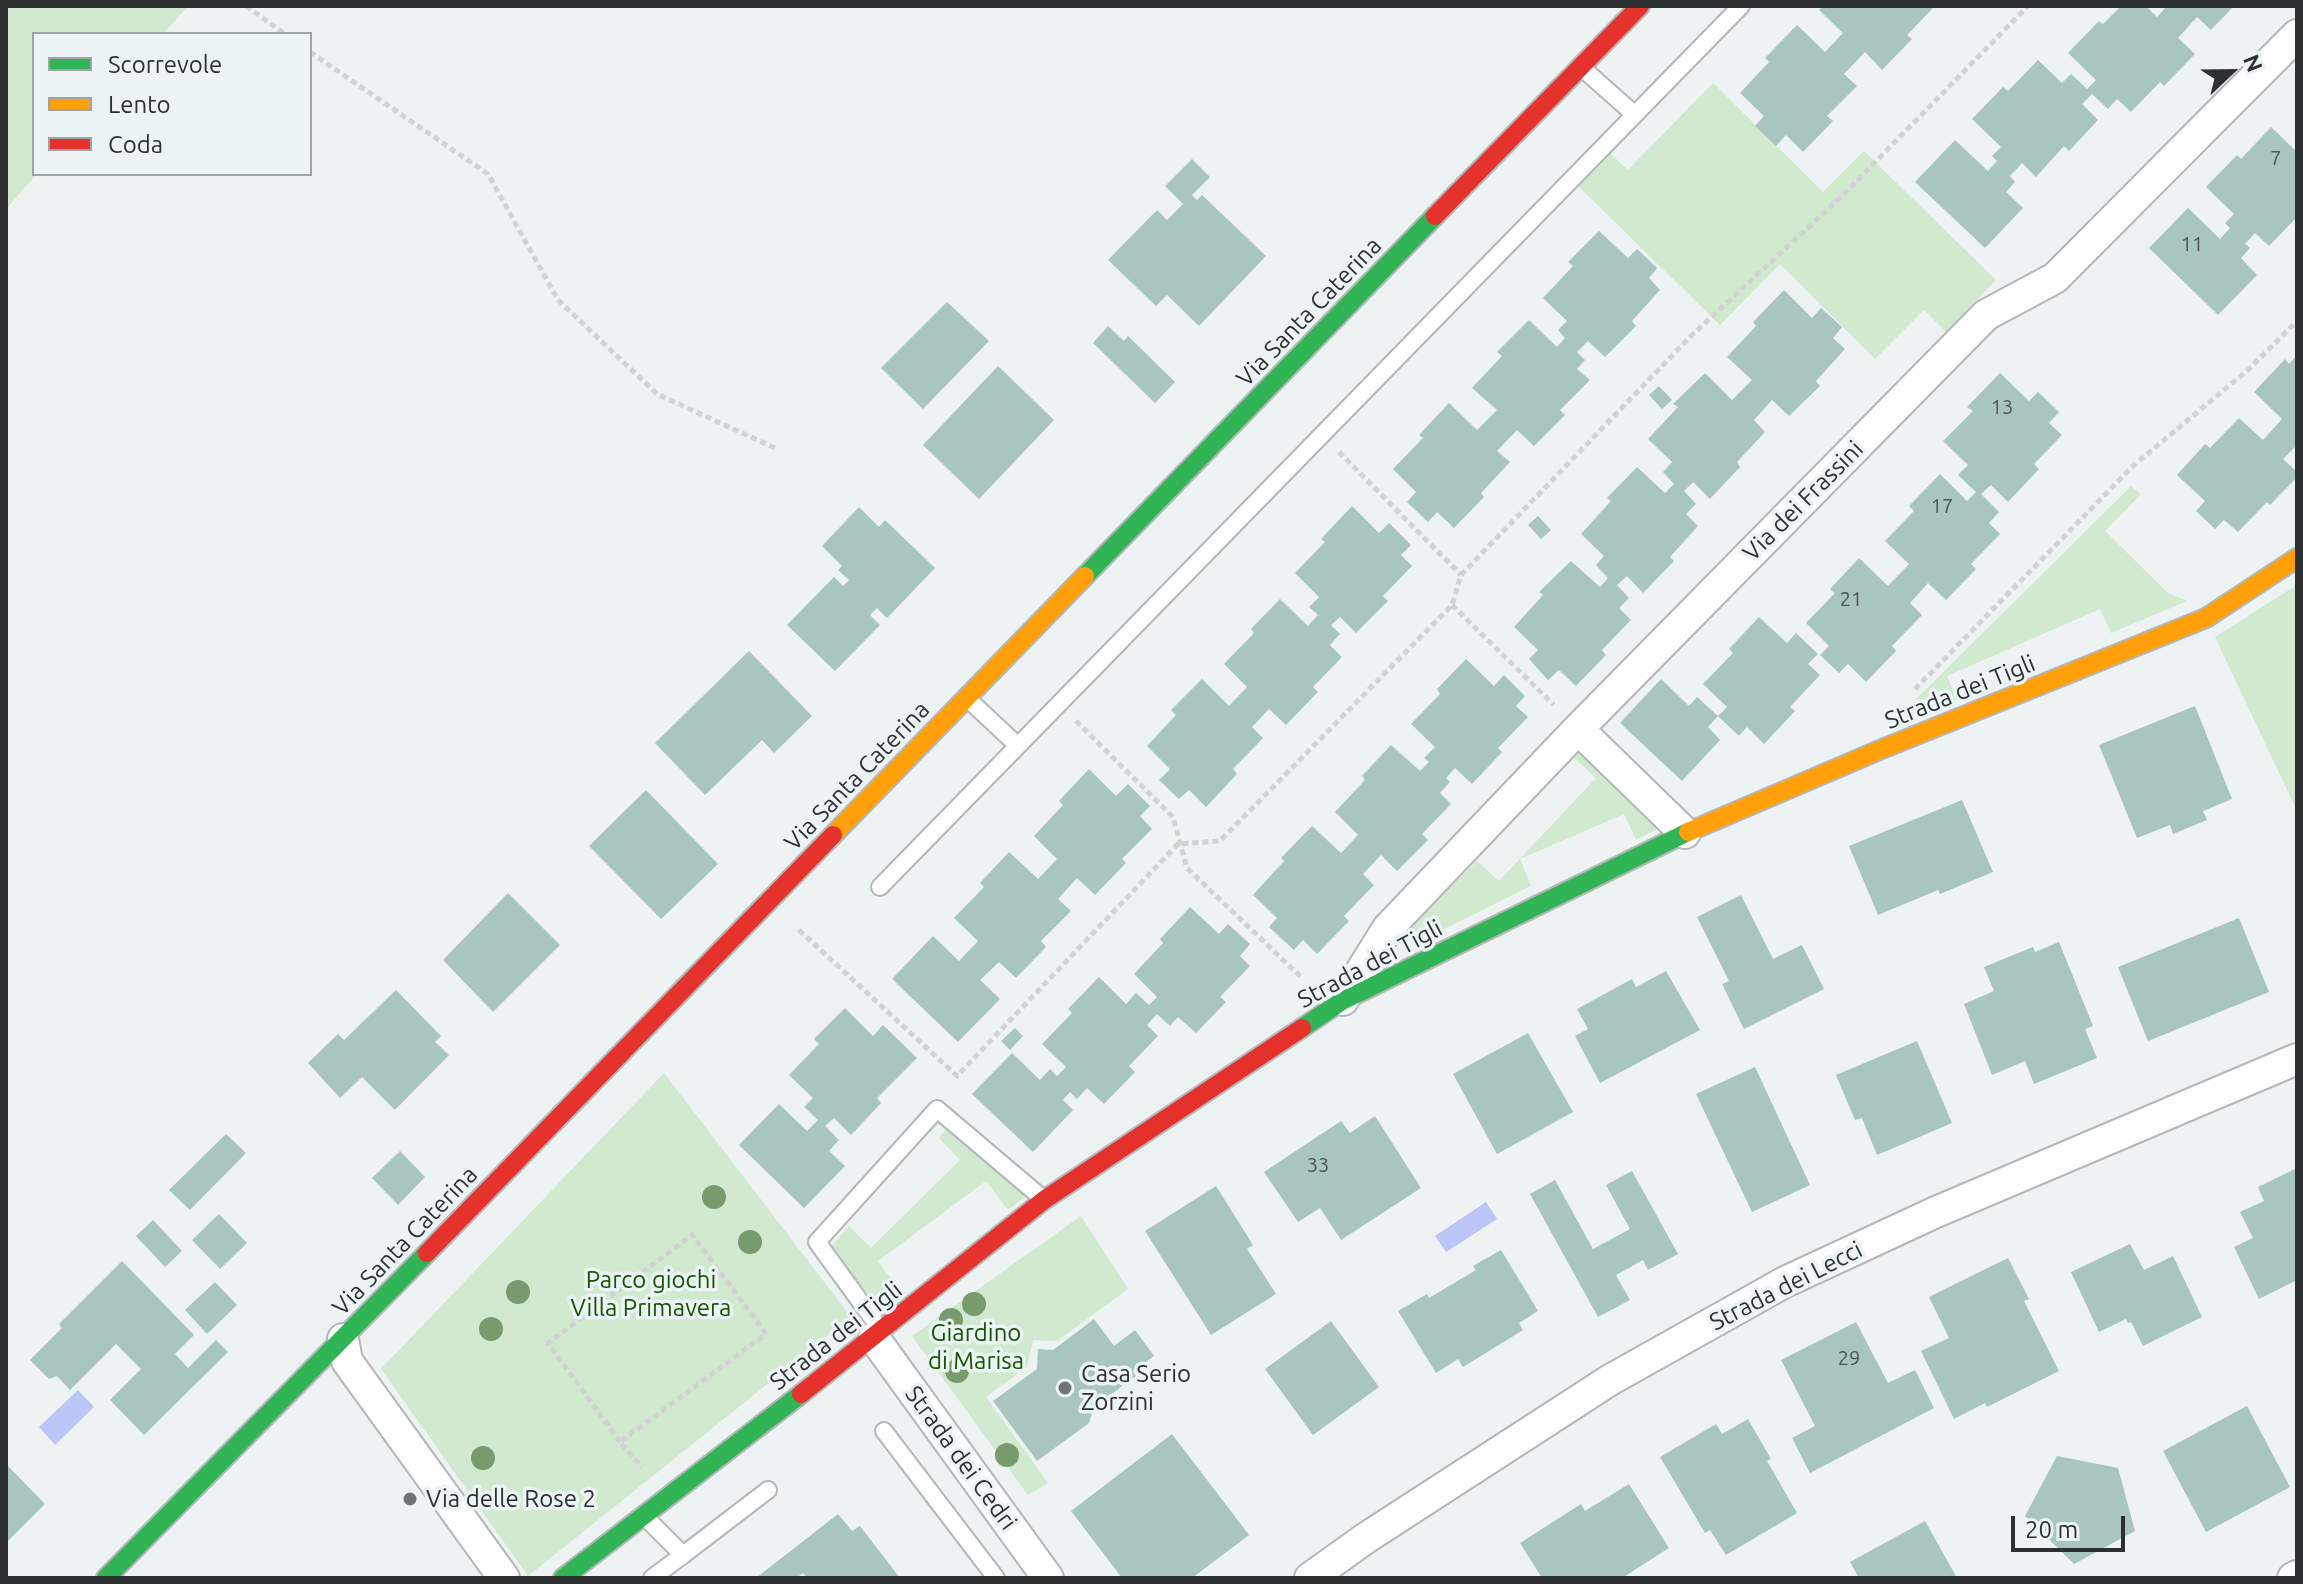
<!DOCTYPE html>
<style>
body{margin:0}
#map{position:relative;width:2303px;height:1584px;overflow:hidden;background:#edf2f2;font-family:Ubuntu,sans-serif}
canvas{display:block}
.frame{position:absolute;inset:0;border:8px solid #2d3031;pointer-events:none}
.legend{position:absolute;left:32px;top:32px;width:280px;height:144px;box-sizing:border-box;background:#ebf3f4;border:2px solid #9fa5a6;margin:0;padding:10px 14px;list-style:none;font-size:24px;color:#2d3031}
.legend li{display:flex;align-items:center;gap:16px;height:40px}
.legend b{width:40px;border:2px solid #9fa5a6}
.north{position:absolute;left:2191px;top:32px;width:80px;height:80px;-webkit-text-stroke:6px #ebf3f4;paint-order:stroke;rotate:68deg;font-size:22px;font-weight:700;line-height:32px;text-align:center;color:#2d3031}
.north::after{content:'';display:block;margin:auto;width:28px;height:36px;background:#2d3031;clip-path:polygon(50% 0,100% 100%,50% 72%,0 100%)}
.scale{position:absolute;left:2011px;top:1516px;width:114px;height:36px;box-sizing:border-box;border:4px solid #2d3031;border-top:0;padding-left:10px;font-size:24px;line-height:28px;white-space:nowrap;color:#2d3031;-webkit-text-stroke:6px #ebf3f4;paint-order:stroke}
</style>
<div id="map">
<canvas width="2303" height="1584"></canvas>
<div class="frame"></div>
<ul class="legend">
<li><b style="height:10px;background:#30b455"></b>Scorrevole</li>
<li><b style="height:10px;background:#ff9f0a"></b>Lento</li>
<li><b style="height:10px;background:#e5322d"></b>Coda</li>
</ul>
<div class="north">N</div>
<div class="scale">20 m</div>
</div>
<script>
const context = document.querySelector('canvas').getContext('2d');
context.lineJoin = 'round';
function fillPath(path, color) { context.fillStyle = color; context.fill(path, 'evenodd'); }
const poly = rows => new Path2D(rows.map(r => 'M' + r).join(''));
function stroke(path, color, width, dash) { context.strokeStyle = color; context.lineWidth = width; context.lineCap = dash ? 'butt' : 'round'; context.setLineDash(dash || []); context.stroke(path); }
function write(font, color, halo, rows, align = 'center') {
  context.font = font + ' Ubuntu,sans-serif'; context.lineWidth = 7; context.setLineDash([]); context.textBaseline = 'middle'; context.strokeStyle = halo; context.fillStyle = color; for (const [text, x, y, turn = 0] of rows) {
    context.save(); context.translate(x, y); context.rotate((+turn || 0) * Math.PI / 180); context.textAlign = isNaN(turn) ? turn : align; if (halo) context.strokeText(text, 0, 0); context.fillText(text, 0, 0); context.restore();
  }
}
const green = poly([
 [6,6,188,6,163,34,34,34,34,174,37,174,6,209],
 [1713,83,1823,192,1864,151,1996,280,1946,332,1924,310,1875,359,1780,264,1720,325,1578,186,1610,153,1628,170],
 [2131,486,2141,494,2105,531,2168,593,2187,601,2111,633,2100,609,1947,676,1957,700,1888,727],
 [2297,585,2297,811,2215,637],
 [1583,747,1661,827,1636,840,1624,814,1520,859,1531,886,1418,942,1412,939,1410,932,1414,924,1477,861,1499,881,1596,778,1574,758],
 [664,1073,851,1317,528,1576,381,1369],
 [947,1127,1026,1196,1008,1210,986,1181,878,1261,899,1290,878,1305,829,1249,849,1226,871,1248,960,1160,939,1138],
 [1081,1216,1128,1289,1057,1341,1033,1340,1027,1367,986,1397,1048,1483,1028,1495,912,1336]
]);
const water = poly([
 [1486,1202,1497,1219,1446,1252,1435,1236],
 [78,1390,94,1407,55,1445,39,1427]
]);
const building = poly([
 [1823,6,1935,6,1907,35,1912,39,1882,70,1865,52,1844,74,1857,86,1827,116,1833,121,1803,152,1786,135,1776,146,1755,126,1764,116,1740,93,1769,62,1765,58,1797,25,1825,52,1843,33,1819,10],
 [2121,6,2146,6,2157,17,2167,6,2234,6,2211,30,2197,17,2178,38,2195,54,2164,86,2160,82,2131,112,2117,99,2108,109,2092,94,2082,104,2098,120,2069,151,2064,146,2036,177,2022,163,2010,176,2015,182,2006,192,2023,208,1985,248,1915,182,1955,140,1988,171,1997,161,1992,156,2001,147,1972,119,2003,87,2008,91,2038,60,2062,83,2071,74,2087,89,2096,80,2068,53,2099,21,2103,24],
 [2271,127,2295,150,2297,148,2297,217,2269,246,2255,233,2245,244,2250,248,2241,258,2257,275,2218,315,2149,248,2188,208,2220,239,2230,228,2225,223,2234,214,2206,187,2237,155,2241,159],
 [1192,159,1210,177,1192,195,1197,200,1202,195,1266,256,1199,326,1167,295,1156,306,1108,260,1157,210,1167,220,1183,204,1165,186],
 [1599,231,1628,258,1637,249,1657,268,1649,278,1660,290,1632,321,1636,326,1605,357,1588,341,1577,352,1585,360,1577,369,1590,380,1560,410,1565,415,1534,446,1517,430,1497,451,1510,462,1481,493,1484,497,1454,528,1437,512,1428,522,1407,502,1416,492,1393,469,1423,438,1419,435,1449,403,1477,430,1497,410,1472,388,1502,356,1497,352,1529,320,1557,347,1565,338,1558,330,1567,321,1543,298,1573,266,1568,262],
 [1784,290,1812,318,1821,308,1842,327,1833,338,1845,349,1816,381,1820,386,1789,416,1772,400,1754,420,1765,432,1737,462,1740,467,1710,499,1693,482,1684,491,1696,504,1686,514,1698,526,1670,557,1674,561,1643,593,1627,576,1617,585,1629,598,1619,608,1631,620,1602,650,1606,655,1576,686,1559,670,1548,680,1529,659,1538,650,1514,627,1543,595,1539,592,1571,561,1600,587,1608,578,1596,565,1604,556,1581,534,1611,501,1607,498,1637,467,1665,493,1674,484,1663,472,1672,462,1648,439,1678,407,1673,404,1705,373,1732,400,1752,380,1727,357,1756,326,1753,322],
 [947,302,989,341,923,409,881,368],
 [1108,326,1124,341,1128,336,1175,382,1155,403,1093,343],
 [2297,355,2297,445,2283,459,2297,472,2297,477,2270,505,2267,502,2238,532,2224,520,2215,529,2196,511,2205,501,2177,475,2205,444,2210,448,2239,418,2263,440,2282,419,2254,392,2285,359,2289,364],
 [998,366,1054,420,979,499,923,445],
 [2000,373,2029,401,2038,392,2059,412,2049,423,2062,435,2034,464,2039,469,2008,502,1991,485,1981,494,1999,512,1989,523,2000,534,1971,564,1976,569,1946,600,1928,583,1910,603,1922,615,1892,646,1896,651,1866,682,1848,664,1839,673,1820,655,1829,646,1806,623,1835,593,1830,589,1859,558,1888,586,1909,564,1885,541,1914,511,1909,506,1940,474,1967,501,1976,492,1958,475,1968,465,1943,441,1973,411,1967,407],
 [1659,386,1672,400,1662,409,1649,395],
 [1352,506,1379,533,1389,523,1411,545,1401,555,1412,566,1383,596,1388,601,1356,633,1340,617,1331,625,1340,634,1330,645,1342,657,1313,687,1318,692,1286,725,1269,709,1252,727,1263,738,1233,769,1237,774,1206,807,1189,790,1179,799,1159,780,1170,769,1147,746,1176,715,1171,710,1202,679,1229,706,1247,687,1224,664,1254,633,1251,629,1280,599,1308,626,1318,615,1309,607,1319,597,1295,573,1325,542,1321,539],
 [859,507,879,527,885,520,935,568,887,618,877,608,870,615,880,625,835,671,787,625,834,577,843,586,849,580,838,570,842,566,822,546],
 [1538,516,1551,530,1541,539,1528,525],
 [1759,617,1787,643,1796,633,1818,654,1808,664,1820,675,1790,707,1795,711,1764,744,1747,727,1739,736,1718,716,1727,707,1703,684,1733,653,1729,649],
 [749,651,812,716,774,753,762,740,705,795,655,743],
 [1466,659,1494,686,1504,675,1525,696,1516,706,1528,717,1498,748,1502,752,1472,784,1455,768,1446,778,1450,782,1440,793,1451,804,1422,834,1428,840,1397,871,1381,855,1363,874,1374,885,1344,916,1349,921,1317,954,1303,940,1294,950,1269,927,1277,918,1253,895,1284,861,1281,858,1312,826,1341,853,1358,835,1335,812,1365,780,1362,776,1391,745,1420,771,1429,762,1424,758,1435,747,1411,724,1440,694,1437,689],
 [1661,679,1689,706,1697,697,1718,716,1708,727,1720,740,1682,781,1620,723],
 [2195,706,2232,799,2203,811,2207,820,2173,834,2170,825,2137,838,2099,745],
 [1089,769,1116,796,1128,784,1150,806,1140,816,1152,829,1122,859,1126,863,1095,895,1077,878,1058,899,1071,911,1041,941,1046,947,1016,978,999,962,980,980,1000,999,958,1042,892,979,933,936,959,961,978,941,954,918,984,887,980,883,1009,852,1038,879,1057,859,1034,836,1063,805,1059,801],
 [646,790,718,864,661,919,589,846],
 [1962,800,1993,872,1940,894,1938,890,1878,915,1849,846],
 [508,893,560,945,493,1012,443,960],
 [1741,895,1773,959,1802,945,1824,989,1744,1029,1722,984,1729,981,1697,917],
 [1190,907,1219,934,1228,924,1250,944,1240,956,1250,966,1220,997,1226,1002,1196,1033,1178,1017,1170,1026,1157,1014,1147,1025,1158,1036,1129,1066,1135,1072,1104,1104,1087,1088,1077,1099,1070,1092,1063,1100,1073,1110,1033,1152,972,1094,1012,1053,1040,1080,1050,1069,1057,1076,1066,1067,1042,1044,1072,1013,1068,1009,1099,977,1126,1004,1136,993,1149,1005,1157,997,1134,974,1163,943,1160,939],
 [2239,918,2269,992,2148,1041,2118,967],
 [2059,942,2093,1026,2085,1029,2097,1058,2034,1084,2025,1061,1992,1075,1964,1004,1994,991,1984,967,2033,947,2035,952],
 [1666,971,1700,1030,1600,1083,1575,1036,1588,1029,1577,1009,1632,979,1636,987],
 [396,990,441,1036,435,1042,449,1055,395,1110,362,1077,340,1098,308,1063,338,1034,344,1040],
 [845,1008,873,1036,883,1025,917,1058,877,1098,881,1103,851,1135,834,1118,825,1126,839,1140,829,1151,845,1166,804,1208,739,1145,779,1104,807,1131,818,1120,804,1107,813,1098,789,1075,819,1044,814,1039],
 [1015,1028,1023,1036,1010,1050,1001,1041],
 [1528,1033,1573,1112,1497,1154,1453,1074],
 [1917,1041,1952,1123,1877,1155,1862,1118,1855,1120,1836,1075],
 [1755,1067,1810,1185,1752,1212,1696,1094],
 [1375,1116,1421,1188,1341,1240,1320,1208,1298,1222,1264,1172,1341,1121,1350,1133],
 [226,1134,246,1153,190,1210,169,1190],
 [400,1151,425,1177,398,1205,372,1178],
 [2297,1168,2297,1280,2259,1299,2234,1247,2253,1238,2240,1212,2264,1201,2258,1187],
 [1632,1171,1678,1254,1648,1270,1643,1260,1616,1275,1630,1300,1598,1317,1530,1194,1555,1180,1593,1249,1630,1229,1606,1185],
 [1216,1186,1253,1245,1247,1249,1276,1294,1211,1335,1145,1231],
 [219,1214,247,1243,220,1269,192,1240],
 [153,1220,182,1251,165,1267,136,1236],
 [2130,1244,2144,1270,2173,1256,2202,1317,2143,1346,2131,1322,2128,1323,2126,1319,2099,1332,2071,1272],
 [1501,1250,1538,1311,1519,1323,1523,1330,1463,1367,1458,1359,1436,1373,1398,1311,1427,1294,1429,1298,1476,1270,1473,1266],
 [2008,1258,2029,1299,2024,1301,2059,1371,1987,1407,1985,1403,1954,1419,1921,1351,1949,1338,1929,1297],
 [122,1261,194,1335,175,1354,188,1368,216,1340,228,1352,144,1435,110,1400,141,1369,116,1344,70,1390,57,1376,49,1379,30,1360,62,1328,59,1324],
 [215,1282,237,1305,207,1334,185,1310],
 [1094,1319,1114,1346,1135,1330,1154,1356,1133,1371,1136,1376,1094,1407,1089,1423,1037,1461,993,1401,1037,1369,1038,1349,1053,1350],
 [1331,1321,1379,1387,1313,1435,1265,1369],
 [1856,1322,1888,1383,1915,1370,1934,1408,1810,1473,1792,1438,1815,1426,1781,1360],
 [2247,1406,2290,1487,2206,1532,2163,1451],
 [1748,1419,1771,1459,1767,1461,1797,1513,1726,1555,1710,1530,1705,1533,1660,1457,1716,1424,1722,1434],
 [1172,1434,1249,1535,1192,1578,1122,1578,1071,1511],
 [2057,1456,2118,1468,2135,1531,2074,1564,2025,1516],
 [6,1464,45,1504,6,1543],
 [1629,1484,1669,1548,1622,1578,1542,1578,1520,1543,1581,1504,1585,1511],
 [838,1514,852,1531,860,1526,900,1578,807,1578,803,1573,796,1578,756,1578],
 [1925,1521,1957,1578,1859,1578,1850,1562]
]);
const path = poly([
 [246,6,285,34],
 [310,52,488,174,558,300,657,394,777,449],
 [1339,452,1461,575],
 [1452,605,1554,705],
 [1915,689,2134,465,2248,370,2297,321],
 [1076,721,1173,817,1187,868,1303,979],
 [799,930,957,1076,1178,844,1220,841,1452,605,1461,575,1691,336,1841,197,2028,6],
 [620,1442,548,1343,692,1235,766,1334,620,1442,642,1467]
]);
const lane = poly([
 [1581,67,1634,114],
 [969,700,1017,745],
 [880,887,1741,6],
 [881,1330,817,1242,937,1109,1042,1198],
 [884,1431,996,1578],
 [645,1517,683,1555,652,1578],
 [683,1555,768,1490]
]);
const street = poly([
 [1578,729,1685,833],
 [1343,1000,1388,928,1578,729,1986,315,2055,278,2297,35],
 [874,1338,1048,1578],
 [343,1339,347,1361,504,1578],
 [1310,1578,1366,1538,1610,1380,1785,1282,1936,1212,2297,1059],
 [2293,1578,2297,1576]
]);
const fast = poly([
 [1085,576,1435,216],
 [1302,1028,1342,1001,1688,832],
 [106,1578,427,1253],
 [563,1578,801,1394]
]);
const slow = poly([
 [1688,832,1882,749,2206,618,2297,558],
 [833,835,1085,576]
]);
const jam = poly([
 [1435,216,1640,6],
 [427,1253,833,835],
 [801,1394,1044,1200,1302,1028]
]);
const trees = [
 [714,1197],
 [750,1242],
 [518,1292],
 [974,1304],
 [951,1320],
 [491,1329],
 [957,1371],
 [1007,1455],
 [483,1458]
];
const markers = [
 [1065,1388,8,"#707475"],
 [410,1499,8,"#707475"]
];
const numberNames = [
 ["7",2276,158],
 ["11",2192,244],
 ["13",2002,407],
 ["17",1942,506],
 ["21",1851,599],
 ["33",1318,1165],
 ["29",1849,1358]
];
const streetNames = [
 ["Via Santa Caterina",1309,312,-46],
 ["Via dei Frassini",1803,501,-45],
 ["Strada dei Tigli",1960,692,-22],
 ["Via Santa Caterina",857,776,-46],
 ["Strada dei Tigli",1370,964,-28],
 ["Via Santa Caterina",405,1241,-46],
 ["Strada dei Lecci",1786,1286,-27],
 ["Strada dei Tigli",836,1336,-38],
 ["Strada dei Cedri",961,1458,54]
];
const parkNames = [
 ["Parco giochi",651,1280],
 ["Villa Primavera",651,1308],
 ["Giardino",976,1333],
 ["di Marisa",976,1361]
];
const poiNames = [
 ["Casa Serio",1081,1374],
 ["Zorzini",1081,1402],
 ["Via delle Rose 2",426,1499]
];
fillPath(green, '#d1e9ce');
fillPath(water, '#bbc6f7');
fillPath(building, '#a9c5bf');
stroke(lane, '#b4b7b7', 20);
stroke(street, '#b4b7b7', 34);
stroke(fast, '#b4b7b7', 22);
stroke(slow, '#b4b7b7', 22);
stroke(jam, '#b4b7b7', 22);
stroke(path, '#d1d2d2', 5, [6, 4]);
stroke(lane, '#fcfdfd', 16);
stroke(street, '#fcfdfd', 30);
stroke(fast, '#30b455', 18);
stroke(slow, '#ff9f0a', 18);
stroke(jam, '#e5322d', 18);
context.fillStyle = '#779b6d';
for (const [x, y] of trees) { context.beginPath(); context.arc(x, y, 12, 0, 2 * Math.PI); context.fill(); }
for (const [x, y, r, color] of markers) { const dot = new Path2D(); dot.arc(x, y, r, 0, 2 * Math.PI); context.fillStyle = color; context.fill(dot); stroke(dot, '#ebf3f4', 3); }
write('20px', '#4c5554', null, numberNames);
write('24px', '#2d3031', '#ebf3f4', streetNames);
write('24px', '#175400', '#ebf3f4', parkNames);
write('24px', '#2d3031', '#ebf3f4', poiNames, 'left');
</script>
